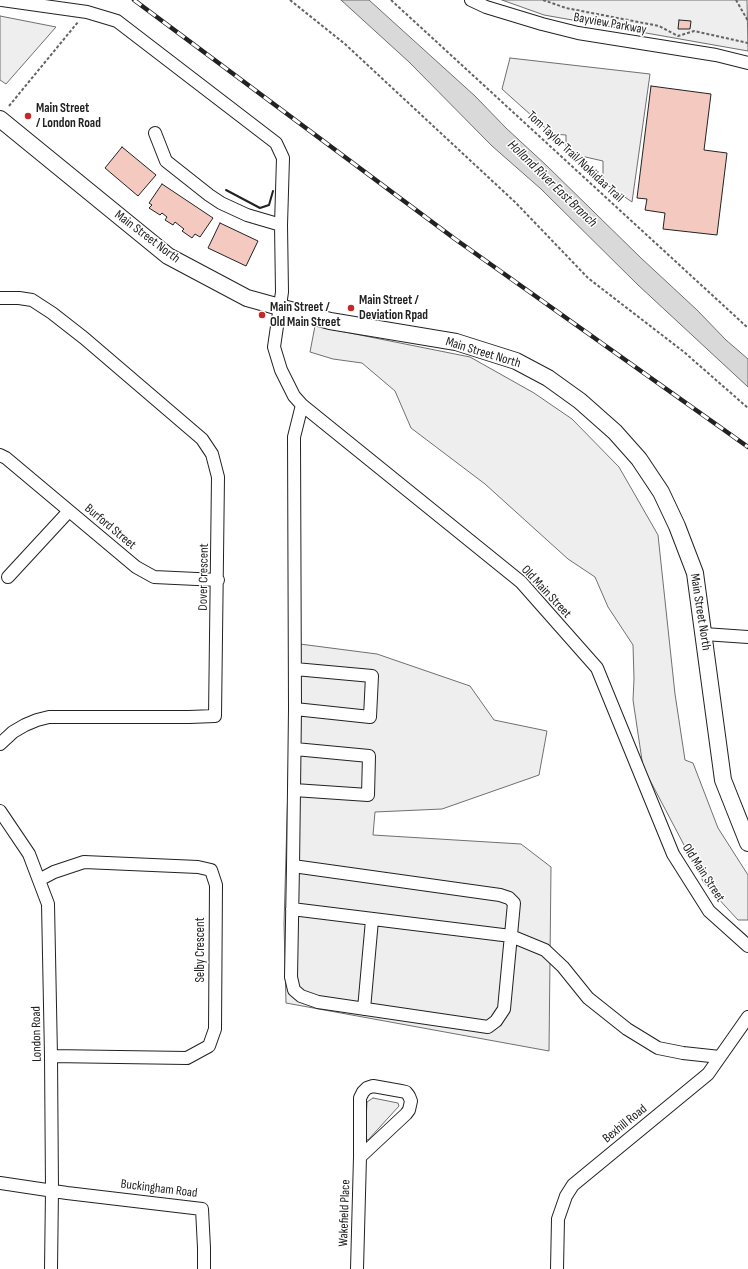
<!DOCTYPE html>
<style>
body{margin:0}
canvas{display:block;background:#fff}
</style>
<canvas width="748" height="1269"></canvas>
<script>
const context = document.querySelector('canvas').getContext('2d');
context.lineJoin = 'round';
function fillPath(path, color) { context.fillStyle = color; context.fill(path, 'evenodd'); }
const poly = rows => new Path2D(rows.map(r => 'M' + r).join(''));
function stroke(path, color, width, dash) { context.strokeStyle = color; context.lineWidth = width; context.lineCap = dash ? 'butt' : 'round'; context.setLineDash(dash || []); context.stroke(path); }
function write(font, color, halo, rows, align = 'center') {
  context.font = font + ' "Sofia Sans Condensed",sans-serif'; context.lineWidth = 3; context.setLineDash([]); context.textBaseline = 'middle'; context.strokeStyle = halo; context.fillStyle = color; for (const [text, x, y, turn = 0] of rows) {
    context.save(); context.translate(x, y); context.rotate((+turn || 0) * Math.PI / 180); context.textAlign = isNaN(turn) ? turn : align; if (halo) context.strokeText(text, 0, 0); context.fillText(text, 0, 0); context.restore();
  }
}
const green = poly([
 [502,0,747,0,748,51,544,15,502,0],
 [0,16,56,27,6,84,0,80,0,16],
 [315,326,470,357,534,393,572,419,619,467,658,535,675,694,685,760,693,763,718,828,748,875,748,920,738,920,704,883,643,767,633,700,634,679,633,645,608,607,595,577,568,559,485,484,411,428,395,391,362,363,333,359,310,352,315,326],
 [292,643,377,654,470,686,494,720,547,731,539,775,442,809,375,812,373,835,521,844,551,867,549,1051,286,1003,284,924,292,643],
 [373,1098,398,1103,399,1106,368,1140,365,1138,367,1102,373,1098]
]);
const parking = poly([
 [510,58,650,74,632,202,603,182,603,161,581,156,579,159,566,151,566,135,552,134,502,89,510,58]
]);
const water = poly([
 [341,0,369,0,475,96,506,128,546,165,641,258,697,310,726,340,748,359,748,387,638,285,541,189,492,146,409,62,341,0]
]);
const building = poly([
 [679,20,691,21,690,29,678,29,679,20],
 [651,86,711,94,704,150,727,153,717,235,663,229,665,213,645,210,647,199,637,198,651,86],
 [122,147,156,175,138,196,105,168,122,147],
 [162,184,213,218,200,237,195,234,192,238,182,231,184,229,175,222,173,225,165,220,167,217,162,213,160,215,149,208,152,205,149,203,162,184],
 [220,223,258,241,246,266,208,248,220,223]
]);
const path = poly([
 [290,0,345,44,516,203,588,278,684,352,748,408],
 [391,0,748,328],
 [543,0,566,8,659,26,678,36,694,31,748,43],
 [736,0,748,21],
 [9,106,78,22]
]);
const minor = poly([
 [2,0,87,12,117,21,276,143,283,158,281,225,282,292,274,347,281,370,294,396,302,405,521,582,597,668,673,854,709,911,748,946],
 [471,0,486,7,542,24,578,33,716,55,748,63],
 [155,133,166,161,209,195,221,203,247,215,281,225],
 [0,298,19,298,32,300,52,313,84,338,202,439,212,454,218,477,215,716,189,717,49,717,37,720,25,725,13,732,0,744],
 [0,455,6,458,136,567,154,577,218,580],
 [8,577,69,511],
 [704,634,748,637],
 [295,709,370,717,372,676,295,669],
 [294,790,368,795,369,756,295,749],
 [0,811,29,854,48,904,51,1056,52,1190,51,1269],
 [293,866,500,895,509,898,514,903,504,1009,496,1021,488,1027,318,1002,301,996,294,990,291,977,293,866,294,790,295,709,294,437,302,405],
 [39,880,54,872,84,862,198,867,211,870,216,885,215,1029,209,1046,187,1058,51,1056],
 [292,909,511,936,545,950,563,967,588,998,627,1029,658,1048,683,1053,720,1057],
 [364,1009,372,920],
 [0,1183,67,1193,202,1209,204,1248,204,1269],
 [357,1269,360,1157,360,1098,363,1092,367,1088,373,1086,401,1091,406,1092,409,1096,411,1101,409,1110,406,1114,360,1157],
 [557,1269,558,1219,566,1196,573,1185,708,1074,748,1017]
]);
const major = poly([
 [0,119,168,256,247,298,330,321,456,342,516,361,548,378,580,401,615,432,639,459,661,492,677,526,695,573,723,780,748,843]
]);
const rail = poly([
 [134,0,455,239,748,447]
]);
const wall = poly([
 [226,190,260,208,269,205,273,191]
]);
const markers = [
 [28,116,4,"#c62828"],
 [351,308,4,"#c62828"],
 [262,315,4,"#c62828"]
];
const streetNames = [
 ["Bayview Parkway",610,24,10],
 ["Tom Taylor Trail/Nokiidaa Trail",575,157,43],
 ["Main Street North",147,237,37],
 ["Main Street North",483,353,17],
 ["Burford Street",110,527,40],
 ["Dover Crescent",204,577,-89],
 ["Old Main Street",546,592,47],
 ["Main Street North",700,612,81],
 ["Old Main Street",703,873,57],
 ["Selby Crescent",201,950,-90],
 ["London Road",37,1034,-91],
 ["Bexhill Road",625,1124,-39],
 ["Buckingham Road",159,1189,7],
 ["Wakefield Place",345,1213,-88]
];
const poiNames = [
 ["Main Street",36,109],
 ["/ London Road",36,124],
 ["Main Street /",359,301],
 ["Deviation Rpad",359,316],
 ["Main Street /",270,308],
 ["Old Main Street",270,323]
];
const waterNames = [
 ["Holland River East Branch",552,184,44]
];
fillPath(green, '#eee');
stroke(green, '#6f6f6f', 1);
fillPath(parking, '#ededed');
stroke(parking, '#6f6f6f', 1);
fillPath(water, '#d9d9d9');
stroke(water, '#6f6f6f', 1);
fillPath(building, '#f3c9c0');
stroke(building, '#222', 1);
stroke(minor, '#222', 14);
stroke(major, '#222', 18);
stroke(path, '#646464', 2, [3, 2]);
stroke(minor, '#fff', 12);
stroke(major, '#fff', 16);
stroke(rail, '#222', 4.5);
stroke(rail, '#fff', 3, [9]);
stroke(wall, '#222', 2);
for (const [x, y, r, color] of markers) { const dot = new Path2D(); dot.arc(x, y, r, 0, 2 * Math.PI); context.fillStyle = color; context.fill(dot); stroke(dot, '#fff', 1.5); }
write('13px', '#222', '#fff', streetNames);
write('bold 13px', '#222', '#fff', poiNames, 'left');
write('italic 14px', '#222', '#fff', waterNames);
</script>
